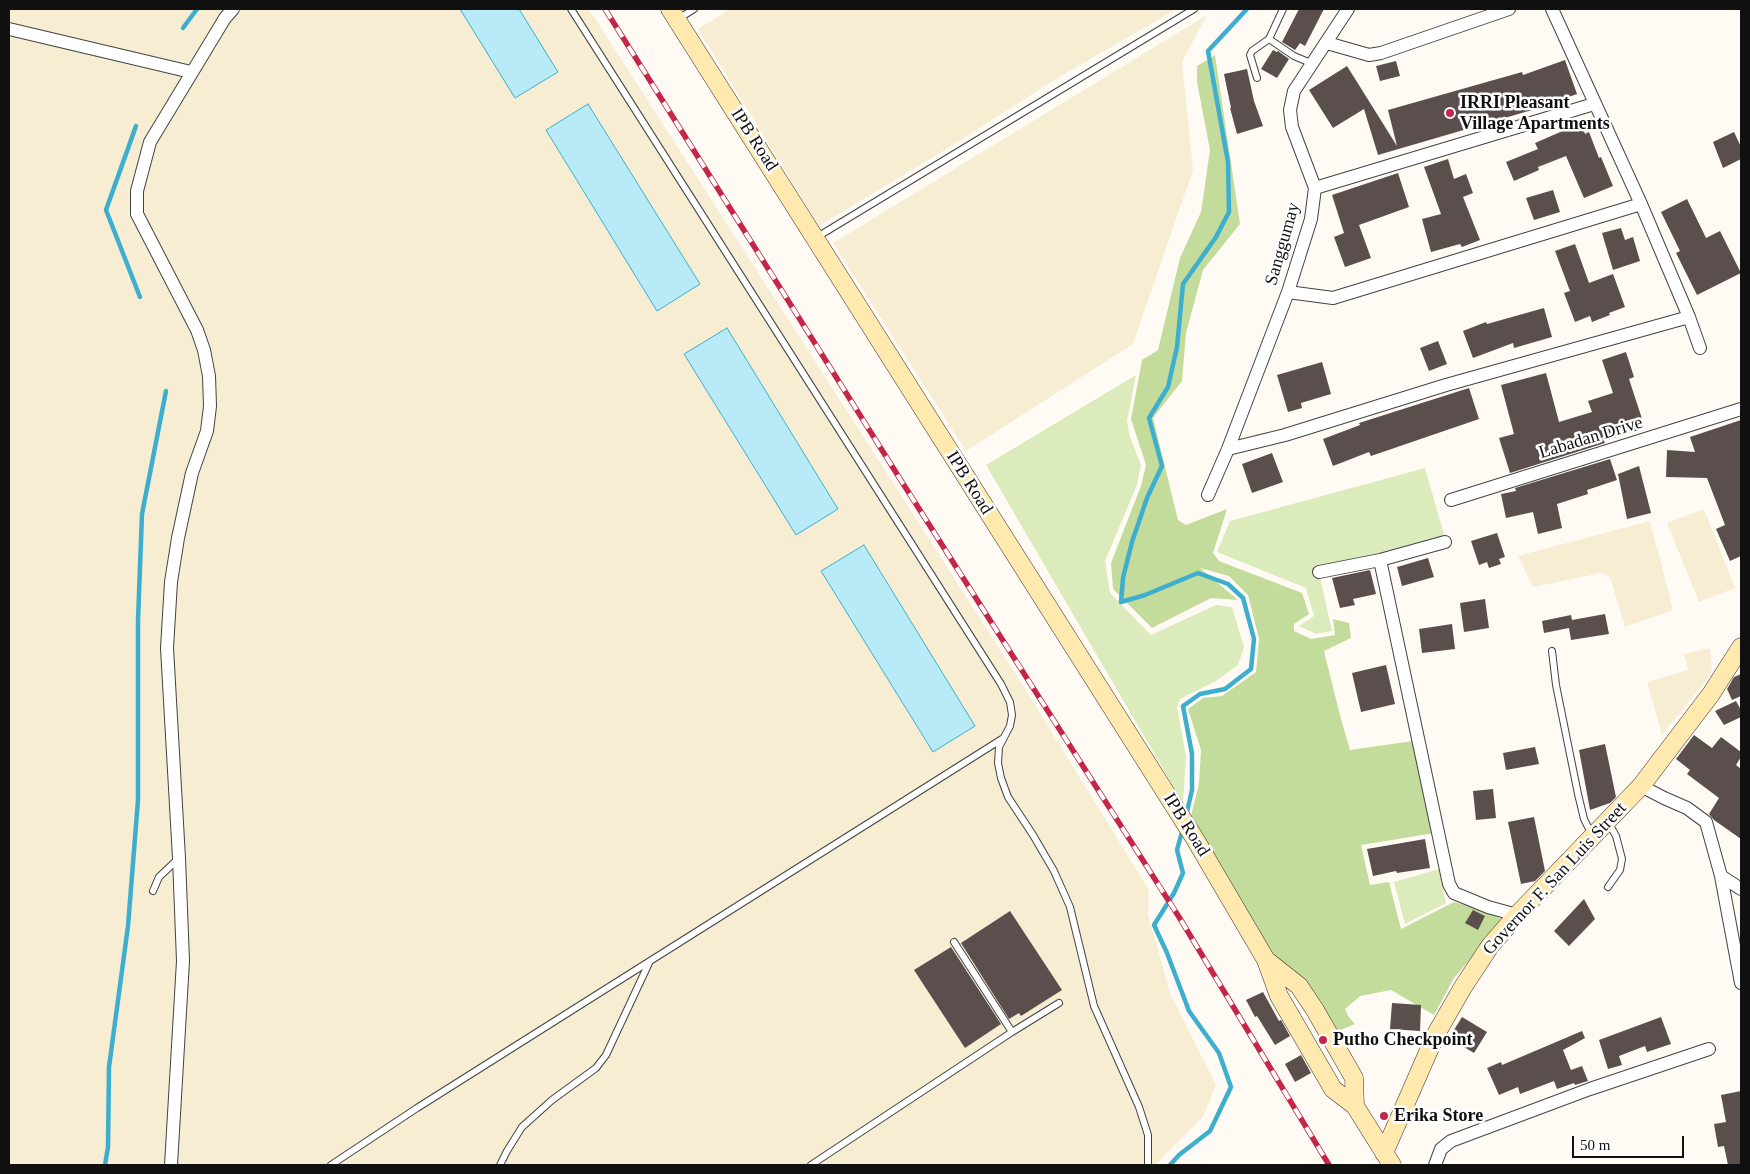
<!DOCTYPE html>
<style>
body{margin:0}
#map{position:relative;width:1750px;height:1174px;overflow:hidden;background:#fffbf4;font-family:"Times New Roman",serif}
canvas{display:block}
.frame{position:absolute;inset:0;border:10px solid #101010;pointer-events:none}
.scale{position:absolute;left:1572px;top:1136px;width:112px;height:22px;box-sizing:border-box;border:2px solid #101010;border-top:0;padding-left:6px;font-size:15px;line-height:18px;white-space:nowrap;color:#101010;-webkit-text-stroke:4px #fff;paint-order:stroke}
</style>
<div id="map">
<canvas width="1750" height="1174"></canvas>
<div class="frame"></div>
<div class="scale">50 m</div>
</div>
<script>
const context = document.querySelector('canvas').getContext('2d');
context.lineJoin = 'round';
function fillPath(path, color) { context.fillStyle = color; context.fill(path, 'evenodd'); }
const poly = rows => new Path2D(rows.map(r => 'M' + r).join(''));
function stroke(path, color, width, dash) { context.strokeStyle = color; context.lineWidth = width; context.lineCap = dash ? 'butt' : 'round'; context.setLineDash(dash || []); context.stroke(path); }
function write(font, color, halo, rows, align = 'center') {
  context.font = font + ' "Times New Roman",serif'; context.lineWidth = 5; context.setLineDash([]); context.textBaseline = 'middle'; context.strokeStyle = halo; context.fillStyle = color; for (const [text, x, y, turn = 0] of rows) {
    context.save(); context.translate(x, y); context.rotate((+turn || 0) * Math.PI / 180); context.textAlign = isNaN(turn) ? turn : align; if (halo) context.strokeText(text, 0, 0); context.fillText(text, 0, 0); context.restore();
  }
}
const farmland = poly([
 [9,9,589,9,1024,687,1149,890,1148,915,1171,995,1216,1085,1203,1117,1155,1165,9,1165],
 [730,9,1177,9,1061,76,940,153,819,226,698,29],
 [1207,15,1182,62,1193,170,1133,344,966,451,833,243],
 [1704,509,1735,588,1699,602,1667,523],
 [1650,521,1673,610,1625,627,1610,577,1601,573,1533,587,1518,556],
 [1710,648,1712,670,1705,682,1662,735,1647,682,1688,670,1684,654]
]);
const green = poly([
 [1136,375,1127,421,1130,437,1141,465,1137,485,1105,561,1110,593,1151,635,1216,605,1232,607,1244,647,1238,665,1216,681,1180,699,1177,707,1186,756,1183,803,986,465],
 [1425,468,1445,538,1318,568,1332,631,1316,634,1299,626,1314,616,1306,588,1217,552,1230,521],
 [1439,869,1446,903,1405,924,1394,882]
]);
const forest = poly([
 [1215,55,1240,224,1203,270,1186,333,1182,381,1153,418,1178,520,1186,525,1227,509,1213,553,1219,561,1302,593,1309,614,1294,624,1294,631,1311,639,1335,635,1333,619,1349,623,1351,638,1324,651,1341,719,1350,750,1413,741,1435,833,1361,845,1370,885,1389,882,1401,929,1454,902,1479,909,1504,920,1454,978,1434,1015,1391,990,1360,996,1345,1009,1348,1016,1355,1024,1336,1032,1269,954,1189,823,1199,784,1201,750,1188,709,1203,698,1222,696,1256,672,1259,639,1248,595,1229,576,1200,568,1238,600,1211,598,1152,628,1113,589,1111,563,1141,486,1146,465,1131,419,1142,360,1158,350,1180,258,1201,212,1210,150,1197,82,1197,66]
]);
const water = poly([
 [460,9,519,9,558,72,515,98,460,9],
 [588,104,700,284,657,311,546,130,588,104],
 [727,328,838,509,796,535,684,354,727,328],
 [864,545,975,726,933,752,821,571,864,545]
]);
const stream = poly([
 [183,28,197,9],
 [136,126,106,210,140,297],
 [1186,816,1192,790,1192,754,1183,706,1200,694,1225,689,1251,669,1254,639,1243,598,1228,584,1198,573,1145,595,1121,602,1123,578,1132,542,1147,498,1162,466,1149,418,1168,387,1177,347,1183,284,1216,237,1229,212,1228,162,1208,51,1247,9],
 [105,1165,108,1147,109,1067,128,926,138,800,138,620,142,514,166,391],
 [1170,1165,1179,1155,1210,1131,1231,1087,1219,1053,1189,1011,1167,953,1154,925,1174,893,1183,873,1177,850,1183,828]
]);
const building = poly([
 [1299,9,1324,9,1305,46,1300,43,1295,50,1282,42],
 [1273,50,1277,52,1278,51,1289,59,1277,78,1261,69],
 [1565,60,1577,94,1532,110,1378,155,1364,109,1333,128,1309,90,1347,66,1397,146,1388,110,1522,72,1523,75],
 [1396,61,1400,76,1380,81,1376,66],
 [1247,69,1254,101,1263,126,1237,134,1230,108,1231,108,1224,74],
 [1581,123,1585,134,1589,132,1599,158,1601,157,1613,186,1584,198,1566,156,1538,167,1539,170,1514,181,1506,162,1538,149,1535,143],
 [1734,132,1741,147,1741,159,1723,168,1713,142],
 [1448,159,1454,179,1466,174,1473,193,1463,197,1480,240,1462,247,1460,244,1431,252,1422,219,1441,214,1424,167],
 [1398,173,1409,207,1359,225,1371,258,1345,267,1334,237,1344,233,1332,195],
 [1553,190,1560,212,1534,220,1526,198],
 [1687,199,1706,238,1720,231,1741,273,1697,295,1676,253,1680,251,1661,212],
 [1621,228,1625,240,1633,237,1640,261,1613,270,1602,233],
 [1575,244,1589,283,1613,274,1625,307,1609,313,1610,315,1592,322,1590,316,1575,322,1564,293,1570,291,1555,251],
 [1544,308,1552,337,1514,348,1513,343,1473,358,1463,331,1486,322,1487,324],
 [1438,341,1447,364,1429,371,1420,348],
 [1626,352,1634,377,1629,379,1645,428,1604,441,1605,443,1510,473,1499,438,1514,434,1501,385,1546,373,1559,422,1592,412,1588,401,1613,393,1602,360],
 [1322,362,1331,394,1301,403,1302,408,1288,412,1277,375],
 [1469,388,1479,419,1371,456,1369,452,1333,466,1323,439,1360,425,1359,423],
 [1741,420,1741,556,1730,561,1716,529,1725,525,1707,478,1666,477,1667,450,1695,452,1690,437],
 [1272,453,1283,482,1252,493,1242,464],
 [1610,459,1617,480,1587,490,1588,494,1557,504,1562,528,1538,534,1533,512,1506,518,1501,494,1516,491,1515,488],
 [1639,466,1651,513,1627,519,1618,474],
 [1497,533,1505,557,1499,559,1501,564,1489,568,1487,562,1479,565,1471,541],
 [1428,558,1434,577,1402,586,1397,567],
 [1370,570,1376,594,1353,599,1355,605,1340,608,1332,578],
 [1485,599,1489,628,1464,632,1460,603],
 [1605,614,1609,634,1571,640,1569,628,1544,633,1542,621,1571,615,1572,620],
 [1452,624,1455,649,1422,653,1419,629],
 [1386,665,1395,704,1361,712,1352,673],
 [1741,674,1741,696,1732,700,1727,689,1734,677],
 [1736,701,1741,710,1741,717,1724,725,1715,711],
 [1694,735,1712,748,1721,737,1741,752,1741,757,1736,765,1741,769,1741,839,1714,820,1709,814,1719,798,1687,774,1690,770,1676,759],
 [1605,744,1616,797,1610,803,1590,810,1579,750],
 [1535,747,1539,764,1506,770,1503,753],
 [1493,789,1496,818,1476,820,1473,791],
 [1534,817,1545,871,1535,881,1521,884,1508,822],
 [1425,839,1430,868,1397,873,1396,871,1373,876,1367,849],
 [1584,899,1595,919,1569,946,1554,931],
 [1473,910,1485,916,1478,930,1465,923],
 [1010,911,1062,990,1021,1016,1019,1013,1009,1019,961,943],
 [951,947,1001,1024,965,1048,914,970],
 [1263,992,1279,1021,1281,1020,1290,1036,1275,1045,1257,1016,1255,1017,1246,1000],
 [1392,1003,1421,1005,1420,1031,1390,1029],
 [1462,1017,1487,1032,1474,1053,1449,1038],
 [1661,1017,1671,1044,1647,1052,1645,1046,1619,1056,1622,1065,1608,1069,1599,1040],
 [1582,1031,1585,1038,1563,1050,1571,1070,1582,1066,1588,1081,1575,1085,1574,1083,1557,1089,1554,1081,1520,1094,1518,1087,1499,1095,1487,1068,1501,1062,1502,1065],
 [1301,1055,1311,1073,1295,1082,1285,1064],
 [1741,1091,1741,1165,1728,1165,1724,1146,1718,1147,1714,1124,1726,1122,1721,1095]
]);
const lane = poly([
 [571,9,1001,684,1010,702,1012,715,1010,726,999,747,998,763,1001,778,1008,797,1033,835,1054,871,1070,907,1094,1006,1139,1107,1148,1135,1148,1165],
 [678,19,694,9],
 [1269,39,1283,9],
 [1257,78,1250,55,1252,51,1269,39,1294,56,1313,64],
 [817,237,1194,9],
 [1552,651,1556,685,1578,794,1584,819,1592,835],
 [1608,822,1616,836,1622,859,1620,870,1608,887],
 [153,891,159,877,178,859],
 [954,942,1012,1032],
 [331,1165,417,1108,1002,739],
 [500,1165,507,1151,522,1127,552,1100,596,1068,606,1055,649,963],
 [811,1165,1012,1032,1059,1003]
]);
const street = poly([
 [1552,9,1641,204,1689,317,1700,348],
 [9,29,191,72],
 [1327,43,1369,55,1381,53,1509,9],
 [1315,188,1594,104],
 [1288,292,1333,298,1641,204],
 [1228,449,1285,435,1446,385,1689,317],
 [1208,495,1228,449,1288,292,1311,219,1315,188,1292,127,1290,110,1294,91,1348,9],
 [1451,500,1741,409],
 [1380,560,1449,884,1454,893,1488,907,1517,915],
 [1319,572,1380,560,1445,542],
 [1641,786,1664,798,1687,808,1706,822,1721,876,1741,983],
 [1721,876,1741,889],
 [171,1165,183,961,179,858,167,648,171,582,178,538,192,473,207,431,210,406,209,376,204,350,197,330,137,214,137,191,150,142,225,18,233,9],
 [1435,1165,1441,1149,1451,1141,1590,1089,1709,1049]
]);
const secondary = poly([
 [670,9,1195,839,1266,960,1279,996,1333,1089,1355,1106,1392,1165],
 [1266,960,1299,986,1315,1010,1354,1078,1355,1106],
 [1384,1153,1436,1034,1463,987,1490,946,1517,915,1641,786,1711,694,1741,647]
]);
const rail = poly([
 [605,9,902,482,1179,917,1329,1165]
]);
const markers = [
 [1450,113,5,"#c42548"],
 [1323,1040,5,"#c42548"],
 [1384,1116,5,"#c42548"]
];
const poiNames = [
 ["IRRI Pleasant",1460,103],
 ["Village Apartments",1460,124],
 ["Putho Checkpoint",1333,1040],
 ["Erika Store",1394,1116]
];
const streetNames = [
 ["IPB Road",754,140,57],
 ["Sanggumay",1283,244,-74],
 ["Labadan Drive",1591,438,-17],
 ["IPB Road",969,483,58],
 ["IPB Road",1186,825,58],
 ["Governor F. San Luis Street",1555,879,-47]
];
fillPath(farmland, '#f6edd3');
fillPath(green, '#dcebbc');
fillPath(forest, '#c3dc9b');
fillPath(water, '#b8eaf7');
stroke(water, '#3eaecf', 1);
stroke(stream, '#3eaecf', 4.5);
fillPath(building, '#5a4f4c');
stroke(lane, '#434343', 8);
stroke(street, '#434343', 14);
stroke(secondary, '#323232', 19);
stroke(lane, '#fff', 6);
stroke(street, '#fff', 12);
stroke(secondary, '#ffe9af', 18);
stroke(rail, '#c42548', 5.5);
stroke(rail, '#fff', 4, [11]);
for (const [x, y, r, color] of markers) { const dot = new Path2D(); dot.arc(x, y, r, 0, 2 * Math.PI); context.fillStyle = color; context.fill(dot); stroke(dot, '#fff', 2); }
write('bold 18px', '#101010', '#fff', poiNames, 'left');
write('18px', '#101010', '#fff', streetNames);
</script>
